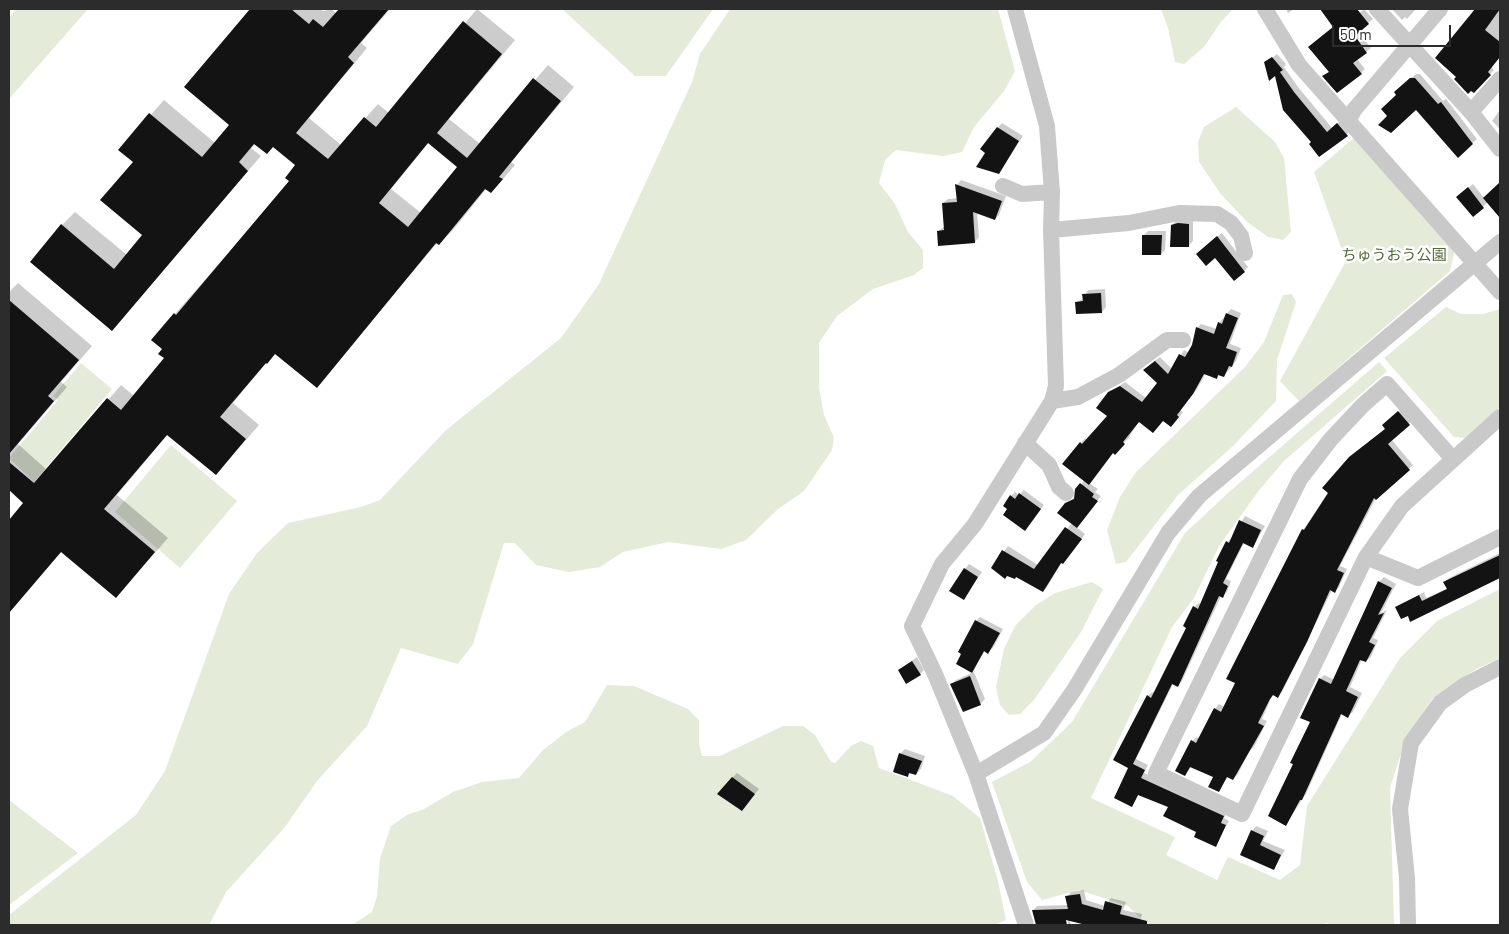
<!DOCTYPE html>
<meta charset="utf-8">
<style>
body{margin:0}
#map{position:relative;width:1509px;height:934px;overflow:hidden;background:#fff;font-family:Barlow,sans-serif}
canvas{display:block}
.frame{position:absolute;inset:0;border:10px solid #2c2c2c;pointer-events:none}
.scale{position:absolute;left:1332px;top:25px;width:119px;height:22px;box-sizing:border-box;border:2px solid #2c2c2c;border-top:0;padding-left:6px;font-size:15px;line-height:18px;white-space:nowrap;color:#2c2c2c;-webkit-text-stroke:4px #fff;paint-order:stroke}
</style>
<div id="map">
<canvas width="1509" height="934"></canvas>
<div class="frame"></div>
<div class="scale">50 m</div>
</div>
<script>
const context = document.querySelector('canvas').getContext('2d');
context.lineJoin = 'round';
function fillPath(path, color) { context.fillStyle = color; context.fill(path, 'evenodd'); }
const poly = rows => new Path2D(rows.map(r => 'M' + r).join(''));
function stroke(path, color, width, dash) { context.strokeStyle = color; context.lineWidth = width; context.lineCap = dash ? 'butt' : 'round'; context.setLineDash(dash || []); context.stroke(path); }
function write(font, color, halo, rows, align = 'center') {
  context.font = font + ' Barlow,"Noto Sans JP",sans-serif'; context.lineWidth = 5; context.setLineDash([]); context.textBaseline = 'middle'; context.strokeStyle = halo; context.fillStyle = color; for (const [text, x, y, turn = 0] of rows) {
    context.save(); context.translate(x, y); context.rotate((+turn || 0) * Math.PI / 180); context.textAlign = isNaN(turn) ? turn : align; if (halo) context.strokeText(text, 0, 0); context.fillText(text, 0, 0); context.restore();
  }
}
const green = poly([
 [17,9,88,9,9,99,9,17],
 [562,9,713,9,666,76,635,76],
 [730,9,998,9,1015,71,1004,91,974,127,962,152,943,156,896,150,885,160,879,183,895,204,908,232,923,250,923,268,914,275,873,289,837,316,819,343,819,388,824,415,834,438,832,450,804,491,778,509,746,540,721,549,668,542,623,552,600,567,569,572,536,565,515,543,504,543,473,644,458,664,401,648,367,726,317,781,285,827,226,892,209,925,9,925,9,915,136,815,165,771,229,594,257,553,288,523,361,507,380,500,446,430,561,338,599,284,692,82,700,54],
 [1161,9,1233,9,1220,23,1204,47,1184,64,1175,62,1168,28],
 [1236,107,1275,142,1284,158,1291,232,1283,240,1268,237,1246,221,1220,193,1199,162,1198,142,1204,127],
 [1355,137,1455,249,1450,271,1299,401,1280,381,1346,261,1314,172],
 [1292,294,1296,302,1277,360,1276,401,1233,446,1178,495,1126,562,1116,564,1107,530,1120,497,1136,472,1245,367,1264,342,1283,295],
 [1446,307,1461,314,1483,314,1500,309,1500,407,1465,438,1454,437,1384,358],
 [1379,362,1387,371,1284,461,1260,489,1219,546,1194,598,1172,627,1091,798,1175,837,1166,855,1217,880,1228,857,1280,880,1300,865,1307,806,1400,658,1437,621,1500,589,1500,658,1476,669,1432,699,1406,738,1390,788,1394,925,1333,925,1326,923,1323,925,1147,925,1128,906,1079,890,1042,900,1027,882,992,782,1030,762,1072,722,1185,533,1228,493],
 [81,363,112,389,34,482,9,458,58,400,53,396],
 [171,445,237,501,180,568,115,512],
 [1092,582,1103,589,1081,632,1034,700,1020,714,1009,715,1000,705,996,687,1004,649,1015,626,1036,605,1055,593],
 [607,685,634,686,688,709,699,720,699,744,702,756,720,756,783,726,803,726,815,735,831,762,835,763,851,746,861,741,873,746,879,768,953,796,980,818,998,881,1006,920,994,925,352,925,372,912,377,896,380,858,391,826,407,815,424,809,453,792,482,782,519,778,542,751,566,732,585,722],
 [9,800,78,853,9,905]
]);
const shadow = poly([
 [252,9,320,9,323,11,331,9,336,13,340,9,390,9,361,43,367,48,309,118,341,145,378,104,389,113,477,9,515,40,449,119,480,144,548,65,574,87,511,162,515,165,504,178,491,192,487,188,453,230,439,244,438,242,316,386,276,353,266,363,233,403,259,425,216,474,168,434,117,495,168,538,116,597,62,551,9,612,9,522,25,502,9,489,9,292,18,283,92,346,61,382,67,387,18,444,47,470,121,385,134,396,166,358,164,349,175,314,291,181,297,165,273,146,256,143,251,148,261,156,112,329,62,225,75,212,127,255,144,235,135,161,120,149,164,100,215,143,231,125,186,86],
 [429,142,459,167,421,213,391,189],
 [1286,9,1294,9,1288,13],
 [1322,9,1354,9,1358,14,1364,9,1373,19,1358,31,1371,48,1357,59,1365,69,1361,73,1324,76,1330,71,1334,26],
 [1392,9,1416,9,1407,19,1405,17,1402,20],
 [1477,9,1500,9,1500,56,1491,67,1494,70,1478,87,1458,77,1437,58],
 [1277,54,1286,64,1284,67,1298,87,1332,128,1342,119,1352,130,1319,155,1275,74,1266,63],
 [1416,74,1420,74,1443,101,1446,99,1477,139,1458,156,1416,108,1389,116,1400,88],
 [1500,110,1500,129,1492,121],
 [1002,123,1023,136,999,173,987,152,998,128],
 [961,180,1006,196,999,215,995,219,977,213,979,237,975,242,938,231,945,226,943,203,948,199,958,198,957,185],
 [1500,183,1500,207,1496,211,1488,202,1473,216,1462,193,1473,184,1484,198],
 [1193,220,1193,241,1188,246,1172,225,1176,221],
 [1148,231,1166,231,1165,250,1161,254,1144,235],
 [1222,233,1248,267,1244,271,1202,249],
 [1105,289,1106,307,1102,312,1077,313,1077,302,1084,298,1088,290],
 [1231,309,1241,313,1230,344,1241,348,1236,361,1224,376,1220,374,1217,377,1206,373,1197,389,1180,410,1183,412,1176,421,1139,421,1128,439,1113,452,1089,483,1098,489,1095,492,1101,496,1076,527,1085,534,1067,558,1062,562,1047,587,1042,591,1016,576,992,568,1008,546,1038,565,1072,523,1066,504,1075,497,1084,480,1064,464,1081,443,1085,438,1087,440,1109,416,1109,393,1125,382,1146,398,1158,383,1149,365,1160,357,1172,369,1184,350,1189,353,1197,328,1201,324,1217,329,1219,323],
 [1403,408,1413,420,1391,439,1413,465,1376,498,1340,566,1347,569,1339,587,1335,591,1332,590,1282,692,1277,696,1273,694,1262,719,1267,721,1254,747,1249,751,1238,774,1233,779,1228,776,1219,790,1215,776,1192,766,1185,774,1192,741,1197,737,1200,738,1215,709,1219,704,1225,707,1303,530,1355,453,1386,428,1388,421],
 [1024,490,1044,505,1029,525,1009,509,1011,496,1015,492,1019,495],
 [1245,516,1265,526,1253,547,1244,543,1226,579,1231,581,1227,592,1221,596,1182,681,1178,686,1173,684,1136,759,1148,765,1144,773,1227,812,1224,818,1229,821,1216,845,1169,806,1139,794,1132,805,1130,767,1148,696,1152,692,1155,693,1188,627,1194,607,1199,603,1201,604,1227,542,1232,538],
 [1500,553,1500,576,1408,615,1397,607,1424,592,1426,598,1448,588,1445,582,1449,578],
 [969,564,982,572,964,598,965,569],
 [1384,577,1396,584,1381,613,1387,610,1373,638,1378,640,1371,657,1366,661,1362,659,1350,687,1362,693,1353,712,1348,716,1342,714,1306,794,1286,824,1295,764,1312,722,1320,679,1324,675,1335,680,1379,582],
 [980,617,1003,629,993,648,988,652,985,651,972,671,976,621],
 [917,657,924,670,920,674,899,670],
 [974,672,985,699,980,704,951,684,956,680],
 [905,749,925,756,921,769,916,774,911,772,908,775,900,754],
 [737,773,759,789,742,810,732,778],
 [1256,826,1268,831,1263,841,1285,850,1274,868,1241,854,1252,831],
 [1084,890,1086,900,1105,906,1111,898,1126,902,1123,910,1142,914,1139,925,1091,925,1070,920,1071,925,1068,925,1067,913,1065,914,1065,925,1037,925,1033,911,1037,906,1068,905,1067,897,1071,892]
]);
const building = poly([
 [250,9,291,9,309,24,313,19,323,27,339,9,389,9,348,57,354,63,296,133,328,159,364,117,376,127,463,21,502,54,437,133,467,158,533,78,561,101,499,177,503,179,491,193,485,189,439,245,436,243,317,388,275,354,267,364,266,363,220,417,246,439,216,475,167,435,104,509,155,552,116,598,61,552,9,613,9,520,23,503,9,490,9,462,34,483,107,398,121,410,164,358,158,354,162,349,151,340,174,313,176,315,289,181,285,178,295,165,273,147,267,154,254,144,239,162,248,171,112,331,30,262,61,224,114,269,142,235,100,200,133,162,118,150,149,113,202,157,229,125,184,87],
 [428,143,457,167,408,227,379,203],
 [1320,9,1357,9,1369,24,1355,36,1367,53,1353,63,1362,74,1337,93,1322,76,1329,72,1308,47,1333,27],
 [1475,9,1500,9,1485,30,1500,42,1500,57,1488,72,1491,75,1474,93,1471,91,1468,94,1454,79,1456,77,1435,58],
 [1272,57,1283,70,1280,72,1294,92,1327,132,1337,123,1348,136,1319,157,1309,144,1311,142,1283,110,1275,76,1269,81,1264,62],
 [1410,78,1415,78,1438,104,1441,102,1473,144,1458,158,1416,110,1391,133,1378,125,1387,116,1381,109,1396,95,1394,92],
 [997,127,1019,141,999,174,976,167,985,153,980,149],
 [1500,182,1500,218,1483,198],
 [955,184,1002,201,995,220,973,212,975,243,938,246,937,231,944,230,942,203,957,202],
 [1468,187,1484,208,1473,217,1456,197],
 [1178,223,1189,224,1189,247,1170,247,1171,225],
 [1142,235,1162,235,1161,255,1142,255],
 [1217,236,1245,272,1234,281,1215,258,1206,266,1196,254],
 [1101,293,1102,313,1076,314,1075,302,1083,301,1082,294],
 [9,300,79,360,48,396,54,401,9,454],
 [1226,313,1238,318,1226,348,1237,352,1232,367,1229,366,1224,377,1218,375,1217,379,1204,374,1193,394,1177,415,1179,417,1171,427,1163,421,1153,433,1139,422,1123,442,1125,444,1115,455,1113,453,1089,485,1062,464,1080,442,1082,444,1107,416,1096,408,1108,392,1120,386,1142,402,1157,383,1143,370,1155,361,1168,374,1179,354,1185,357,1192,345,1196,327,1214,334,1218,322,1222,324],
 [1398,411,1410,425,1388,444,1410,470,1376,500,1374,498,1337,570,1344,573,1335,593,1330,590,1307,642,1278,698,1273,695,1270,699,1258,723,1264,726,1233,780,1227,777,1219,792,1208,787,1213,777,1190,767,1185,776,1175,771,1191,740,1196,743,1214,708,1221,712,1235,683,1226,679,1302,529,1304,530,1328,493,1322,488,1349,457,1385,429,1382,425],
 [1080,483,1094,494,1092,497,1098,501,1077,528,1057,513,1065,503,1074,499,1075,489],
 [1019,493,1041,509,1025,531,1003,515,1007,509,1003,506,1010,495,1015,499],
 [1239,520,1261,530,1253,548,1243,543,1223,583,1228,586,1223,598,1219,596,1178,687,1172,684,1133,764,1145,770,1141,778,1224,816,1221,823,1226,825,1216,847,1194,837,1196,832,1163,816,1168,807,1138,795,1132,807,1114,798,1128,768,1113,760,1147,695,1151,698,1186,628,1183,626,1193,606,1198,609,1218,562,1216,561,1226,541,1229,543],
 [1065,527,1082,539,1063,564,1061,563,1043,592,1016,577,1015,579,1007,576,1005,579,991,568,1002,550,1034,569],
 [1500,555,1500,578,1410,622,1408,616,1401,619,1395,607,1419,595,1422,601,1447,589,1443,582],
 [964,568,978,577,964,600,949,591],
 [1378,581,1392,588,1378,615,1384,613,1369,642,1375,645,1366,662,1360,660,1346,691,1358,697,1348,718,1341,714,1302,800,1300,800,1286,826,1268,816,1293,764,1290,763,1310,722,1300,718,1319,678,1331,684],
 [975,620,1000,633,988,654,984,651,972,673,956,664,961,654,958,652],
 [912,661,921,675,906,684,898,670],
 [970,676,981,705,963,712,950,684],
 [899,753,922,761,916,775,909,773,908,777,893,772],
 [732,777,755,794,742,811,717,794],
 [1251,830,1264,836,1260,845,1281,855,1274,870,1240,855],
 [1080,894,1082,904,1103,910,1105,901,1122,906,1120,914,1147,921,1147,925,1086,925,1066,920,1067,925,1036,925,1032,910,1068,909,1065,896]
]);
const minor = poly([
 [1015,9,1047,126,1052,192,1051,230,1056,386,1052,401,975,524,942,564,912,626,935,674,976,774,1026,925],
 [1265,9,1299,65,1500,292],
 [1377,9,1471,112,1500,149],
 [1471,112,1500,79],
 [1349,120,1354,110,1440,9],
 [1003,186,1022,194,1052,192],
 [1051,230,1129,223,1179,213,1217,214,1231,223,1241,236,1245,253],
 [1052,401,1078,397,1119,375,1167,340,1183,340],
 [1025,443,1049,465,1059,487,1066,493],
 [1452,458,1387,384,1363,405,1331,439,1300,479,1156,773,1242,814,1366,557,1402,506,1500,417],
 [1366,557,1418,578,1500,537],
 [976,774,1044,733,1074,690,1168,533,1199,496,1500,242],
 [1408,925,1407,878,1400,809,1411,743,1440,703,1465,685,1500,667]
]);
const parkNames = [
 ["ちゅうおう公園",1394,255]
];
fillPath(green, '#e4ebd9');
fillPath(shadow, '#0003');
fillPath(building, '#131313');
stroke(minor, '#c9c9c9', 16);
write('15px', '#536a38', '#fff', parkNames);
</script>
